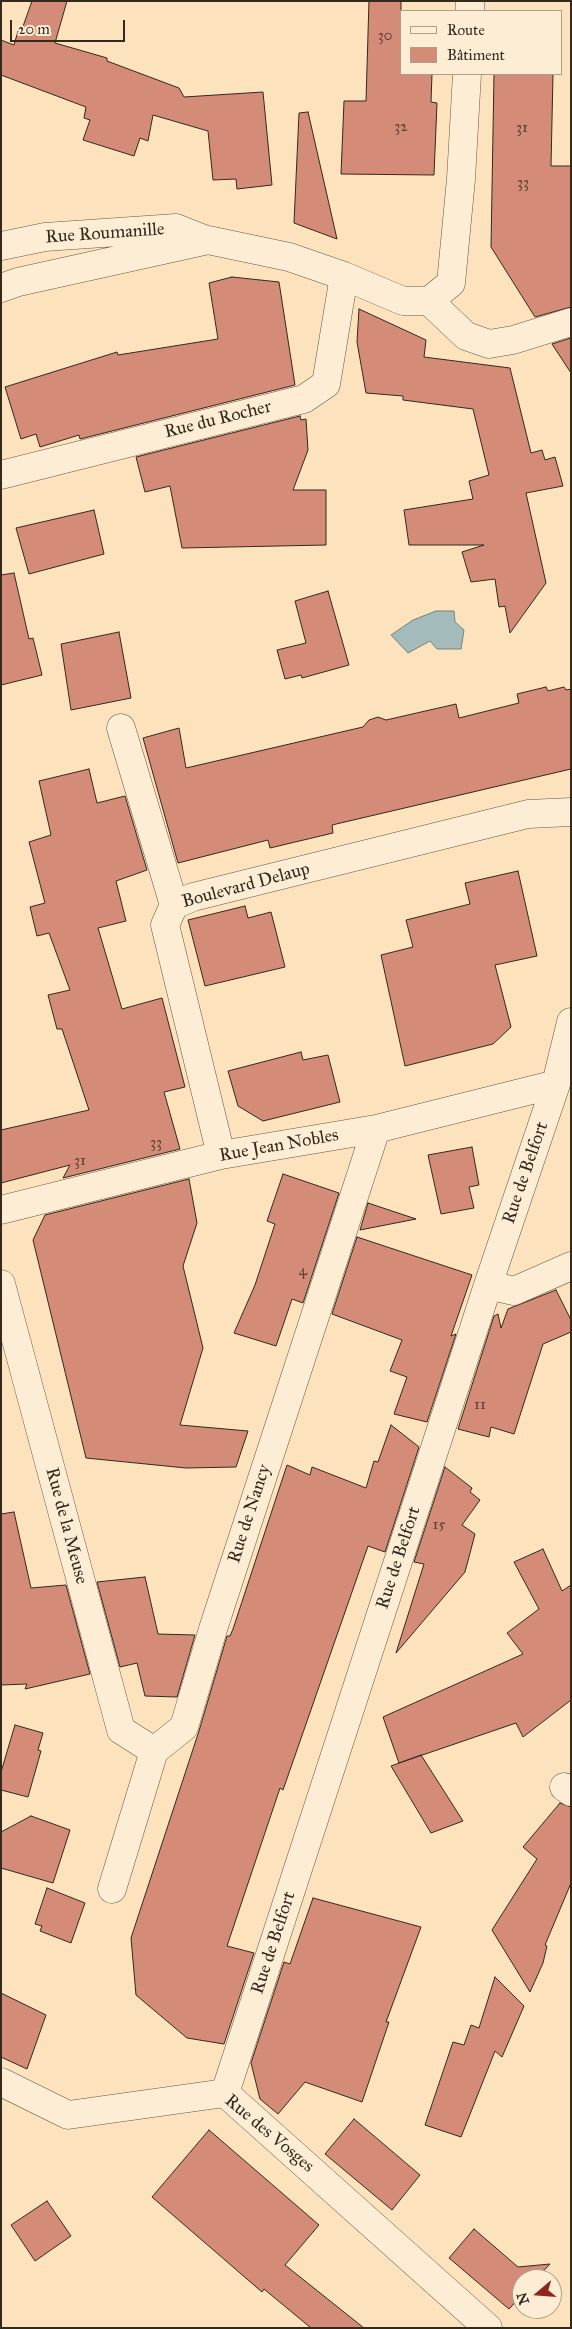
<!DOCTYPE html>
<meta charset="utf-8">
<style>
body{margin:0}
#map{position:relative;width:572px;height:2329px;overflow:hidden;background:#fce3bd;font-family:"IM FELL Great Primer",serif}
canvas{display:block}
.frame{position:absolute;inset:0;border:2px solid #33291d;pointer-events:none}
.legend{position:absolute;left:400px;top:10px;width:162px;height:65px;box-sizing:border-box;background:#fdedd4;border:1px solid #ac9f8b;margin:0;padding:6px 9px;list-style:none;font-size:15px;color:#33291d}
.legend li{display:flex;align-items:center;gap:10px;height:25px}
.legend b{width:25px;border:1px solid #ac9f8b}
.north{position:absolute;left:512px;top:2269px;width:50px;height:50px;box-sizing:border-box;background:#fdedd4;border:1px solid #ac9f8b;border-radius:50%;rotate:252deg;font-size:14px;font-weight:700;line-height:20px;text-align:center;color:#33291d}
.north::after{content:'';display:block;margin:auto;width:18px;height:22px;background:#8f2418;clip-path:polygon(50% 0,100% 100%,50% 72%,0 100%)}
.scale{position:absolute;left:10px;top:20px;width:115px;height:22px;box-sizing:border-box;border:2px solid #33291d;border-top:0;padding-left:6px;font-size:15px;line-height:18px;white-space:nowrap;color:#33291d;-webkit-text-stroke:4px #fdedd4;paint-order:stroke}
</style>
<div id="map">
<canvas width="572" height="2329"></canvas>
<div class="frame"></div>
<ul class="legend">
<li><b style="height:6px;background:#fdedd4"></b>Route</li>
<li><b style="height:14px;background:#d48b77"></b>Bâtiment</li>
</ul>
<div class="north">N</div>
<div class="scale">20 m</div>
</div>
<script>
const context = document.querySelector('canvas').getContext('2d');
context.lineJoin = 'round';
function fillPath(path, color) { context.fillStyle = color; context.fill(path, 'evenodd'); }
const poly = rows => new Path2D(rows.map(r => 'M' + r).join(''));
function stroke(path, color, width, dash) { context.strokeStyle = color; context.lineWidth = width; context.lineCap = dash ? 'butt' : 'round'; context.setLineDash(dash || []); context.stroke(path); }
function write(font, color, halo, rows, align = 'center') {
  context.font = font + ' "IM FELL Great Primer",serif'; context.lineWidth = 5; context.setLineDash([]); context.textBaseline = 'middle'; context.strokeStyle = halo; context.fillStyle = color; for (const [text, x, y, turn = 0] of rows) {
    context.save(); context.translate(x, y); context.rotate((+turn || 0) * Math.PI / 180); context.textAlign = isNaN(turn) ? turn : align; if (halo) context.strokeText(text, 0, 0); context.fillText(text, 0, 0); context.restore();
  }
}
const water = poly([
 [436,611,454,611,455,622,464,630,461,649,437,649,430,641,408,653,391,635,413,620,436,611]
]);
const building = poly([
 [32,1,67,1,55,43,107,58,107,61,179,88,184,97,263,92,272,185,237,189,236,179,213,180,208,131,153,115,148,141,140,138,134,156,83,140,90,120,84,118,86,107,1,75,1,40,14,45,18,31,21,32,32,1],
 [369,1,401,1,401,74,432,74,431,102,437,103,434,175,341,174,344,101,366,101,369,1],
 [494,74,553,74,551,166,571,166,571,307,535,317,491,247,494,74],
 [308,112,337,239,294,223,299,113,308,112],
 [232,277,279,282,295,385,80,439,79,435,40,447,36,434,21,439,5,387,117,352,118,355,218,339,209,283,232,277],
 [359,309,426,340,424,357,510,368,531,453,542,450,545,460,555,457,563,486,526,493,546,583,510,633,505,606,499,607,495,579,471,582,462,552,484,545,409,545,404,510,473,499,469,481,489,475,473,409,403,400,403,396,366,393,357,342,359,309],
 [571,338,571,373,552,344,571,338],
 [300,416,301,420,306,419,308,450,293,490,326,490,326,545,182,548,170,486,145,492,136,457,300,416],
 [94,510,104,554,29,574,16,528,94,510],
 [14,573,29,639,33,638,42,675,1,685,1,575,14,573],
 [328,591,349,665,302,678,301,675,285,679,277,650,306,643,295,601,328,591],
 [119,632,131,698,71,710,61,644,119,632],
 [546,687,548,691,564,687,566,690,571,689,571,769,332,825,333,833,270,848,268,840,178,863,143,738,179,728,186,768,363,727,369,720,378,717,386,720,456,704,459,718,519,703,517,694,546,687],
 [89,769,97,803,125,796,147,870,116,881,126,921,98,928,122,1009,162,998,185,1087,164,1092,180,1149,63,1178,70,1165,1,1183,1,1130,89,1110,62,1029,57,1029,48,995,70,990,49,933,37,936,30,907,45,903,29,842,51,835,39,781,89,769],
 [518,871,537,956,495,965,511,1027,493,1044,405,1066,381,955,413,947,406,920,470,904,465,883,518,871],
 [245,906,248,918,271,912,285,967,205,986,188,920,245,906],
 [301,1052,303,1060,328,1055,340,1102,263,1121,238,1106,228,1071,301,1052],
 [472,1147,479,1185,469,1187,474,1208,441,1214,428,1155,472,1147],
 [283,1174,339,1193,303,1303,292,1299,276,1346,234,1333,255,1285,275,1224,267,1221,283,1174],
 [189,1179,197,1223,183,1266,203,1348,180,1425,248,1431,236,1467,186,1468,86,1458,33,1240,45,1215,189,1179],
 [368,1203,416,1219,360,1230,368,1203],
 [357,1237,472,1275,451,1336,456,1334,427,1422,394,1414,407,1377,390,1371,402,1340,332,1314,357,1237],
 [556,1290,571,1320,571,1332,543,1344,514,1434,491,1427,489,1437,458,1429,494,1316,498,1314,501,1328,508,1309,556,1290],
 [391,1425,419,1447,385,1552,368,1546,283,1790,280,1788,227,1946,254,1953,224,2044,187,2038,136,1995,131,1938,199,1731,227,1636,230,1636,233,1629,287,1465,310,1475,312,1467,366,1488,374,1461,378,1462,391,1425],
 [445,1467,472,1488,470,1492,480,1500,462,1525,475,1534,465,1572,396,1653,424,1564,414,1562,445,1467],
 [14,1512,31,1588,66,1585,90,1674,25,1689,27,1684,1,1685,1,1514,14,1512],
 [543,1549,562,1591,571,1585,571,1700,523,1737,516,1723,399,1763,383,1717,523,1654,507,1633,539,1609,514,1562,543,1549],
 [145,1577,158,1634,195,1635,177,1697,145,1696,137,1663,120,1667,97,1582,145,1577],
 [15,1725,43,1733,38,1750,41,1751,28,1797,1,1790,1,1772,15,1725],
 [421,1755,463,1821,431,1833,391,1766,421,1755],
 [560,1803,571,1807,571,1883,545,1945,547,1946,543,1963,530,1992,492,1930,537,1859,523,1847,560,1803],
 [31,1816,70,1830,53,1883,1,1868,1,1832,31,1816],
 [47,1888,85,1903,71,1943,40,1931,42,1926,35,1924,47,1888],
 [313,1898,421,1927,386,2022,389,2022,362,2102,305,2082,278,2114,260,2099,251,2063,284,1962,290,1964,313,1898],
 [495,1977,524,2006,502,2057,495,2051,461,2137,425,2125,453,2042,464,2045,471,2025,479,2028,495,1977],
 [1,1993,46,2015,27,2069,1,2057,1,1993],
 [354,2119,420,2175,392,2210,325,2154,354,2119],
 [209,2130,319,2225,285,2265,364,2328,311,2328,264,2289,262,2292,152,2197,209,2130],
 [47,2201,71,2236,35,2261,11,2225,47,2201],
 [474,2229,518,2267,550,2264,536,2279,522,2279,522,2295,509,2309,449,2258,474,2229]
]);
const minor = poly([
 [470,11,470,1],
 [1,246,45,237,176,228,206,240],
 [1,288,18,282,208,240,289,257,344,276,403,301,429,301,451,283,461,179,467,74],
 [429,301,466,336,489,344,513,340,571,322],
 [1,475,304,399,326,384,344,276],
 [121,728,174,905],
 [221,1155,165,925,174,905,193,897,528,814,571,812],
 [1,1210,221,1155,376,1129,556,1084],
 [1,1284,121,1730,154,1751],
 [488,1285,514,1291,571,1266],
 [564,1787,571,1792],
 [112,1889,154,1751,184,1727,213,1629,376,1129],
 [1,2082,68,2115,225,2093,488,2328],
 [225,2093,488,1285,556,1084,571,1022]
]);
const numberNames = [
 ["30",385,36],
 ["32",401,127],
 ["31",522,128],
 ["33",523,183],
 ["33",156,1143],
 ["31",80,1161],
 ["4",303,1271],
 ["11",480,1405],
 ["15",439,1525]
];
const streetNames = [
 ["Rue Roumanille",105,234,-4],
 ["Rue du Rocher",218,420,-14],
 ["Boulevard Delaup",246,886,-15],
 ["Rue Jean Nobles",279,1146,-10],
 ["Rue de Belfort",526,1173,-71],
 ["Rue de Nancy",250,1514,-72],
 ["Rue de la Meuse",66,1526,75],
 ["Rue de Belfort",399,1558,-72],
 ["Rue de Belfort",274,1943,-72],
 ["Rue des Vosges",269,2134,40]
];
fillPath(water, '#a3bcbb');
stroke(water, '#76817c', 1);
fillPath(building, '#d48b77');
stroke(building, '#33291d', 1);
stroke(minor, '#655845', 29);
stroke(minor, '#fdedd4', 28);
write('15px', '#5b4234', null, numberNames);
write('18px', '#33291d', '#fdedd4', streetNames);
</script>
